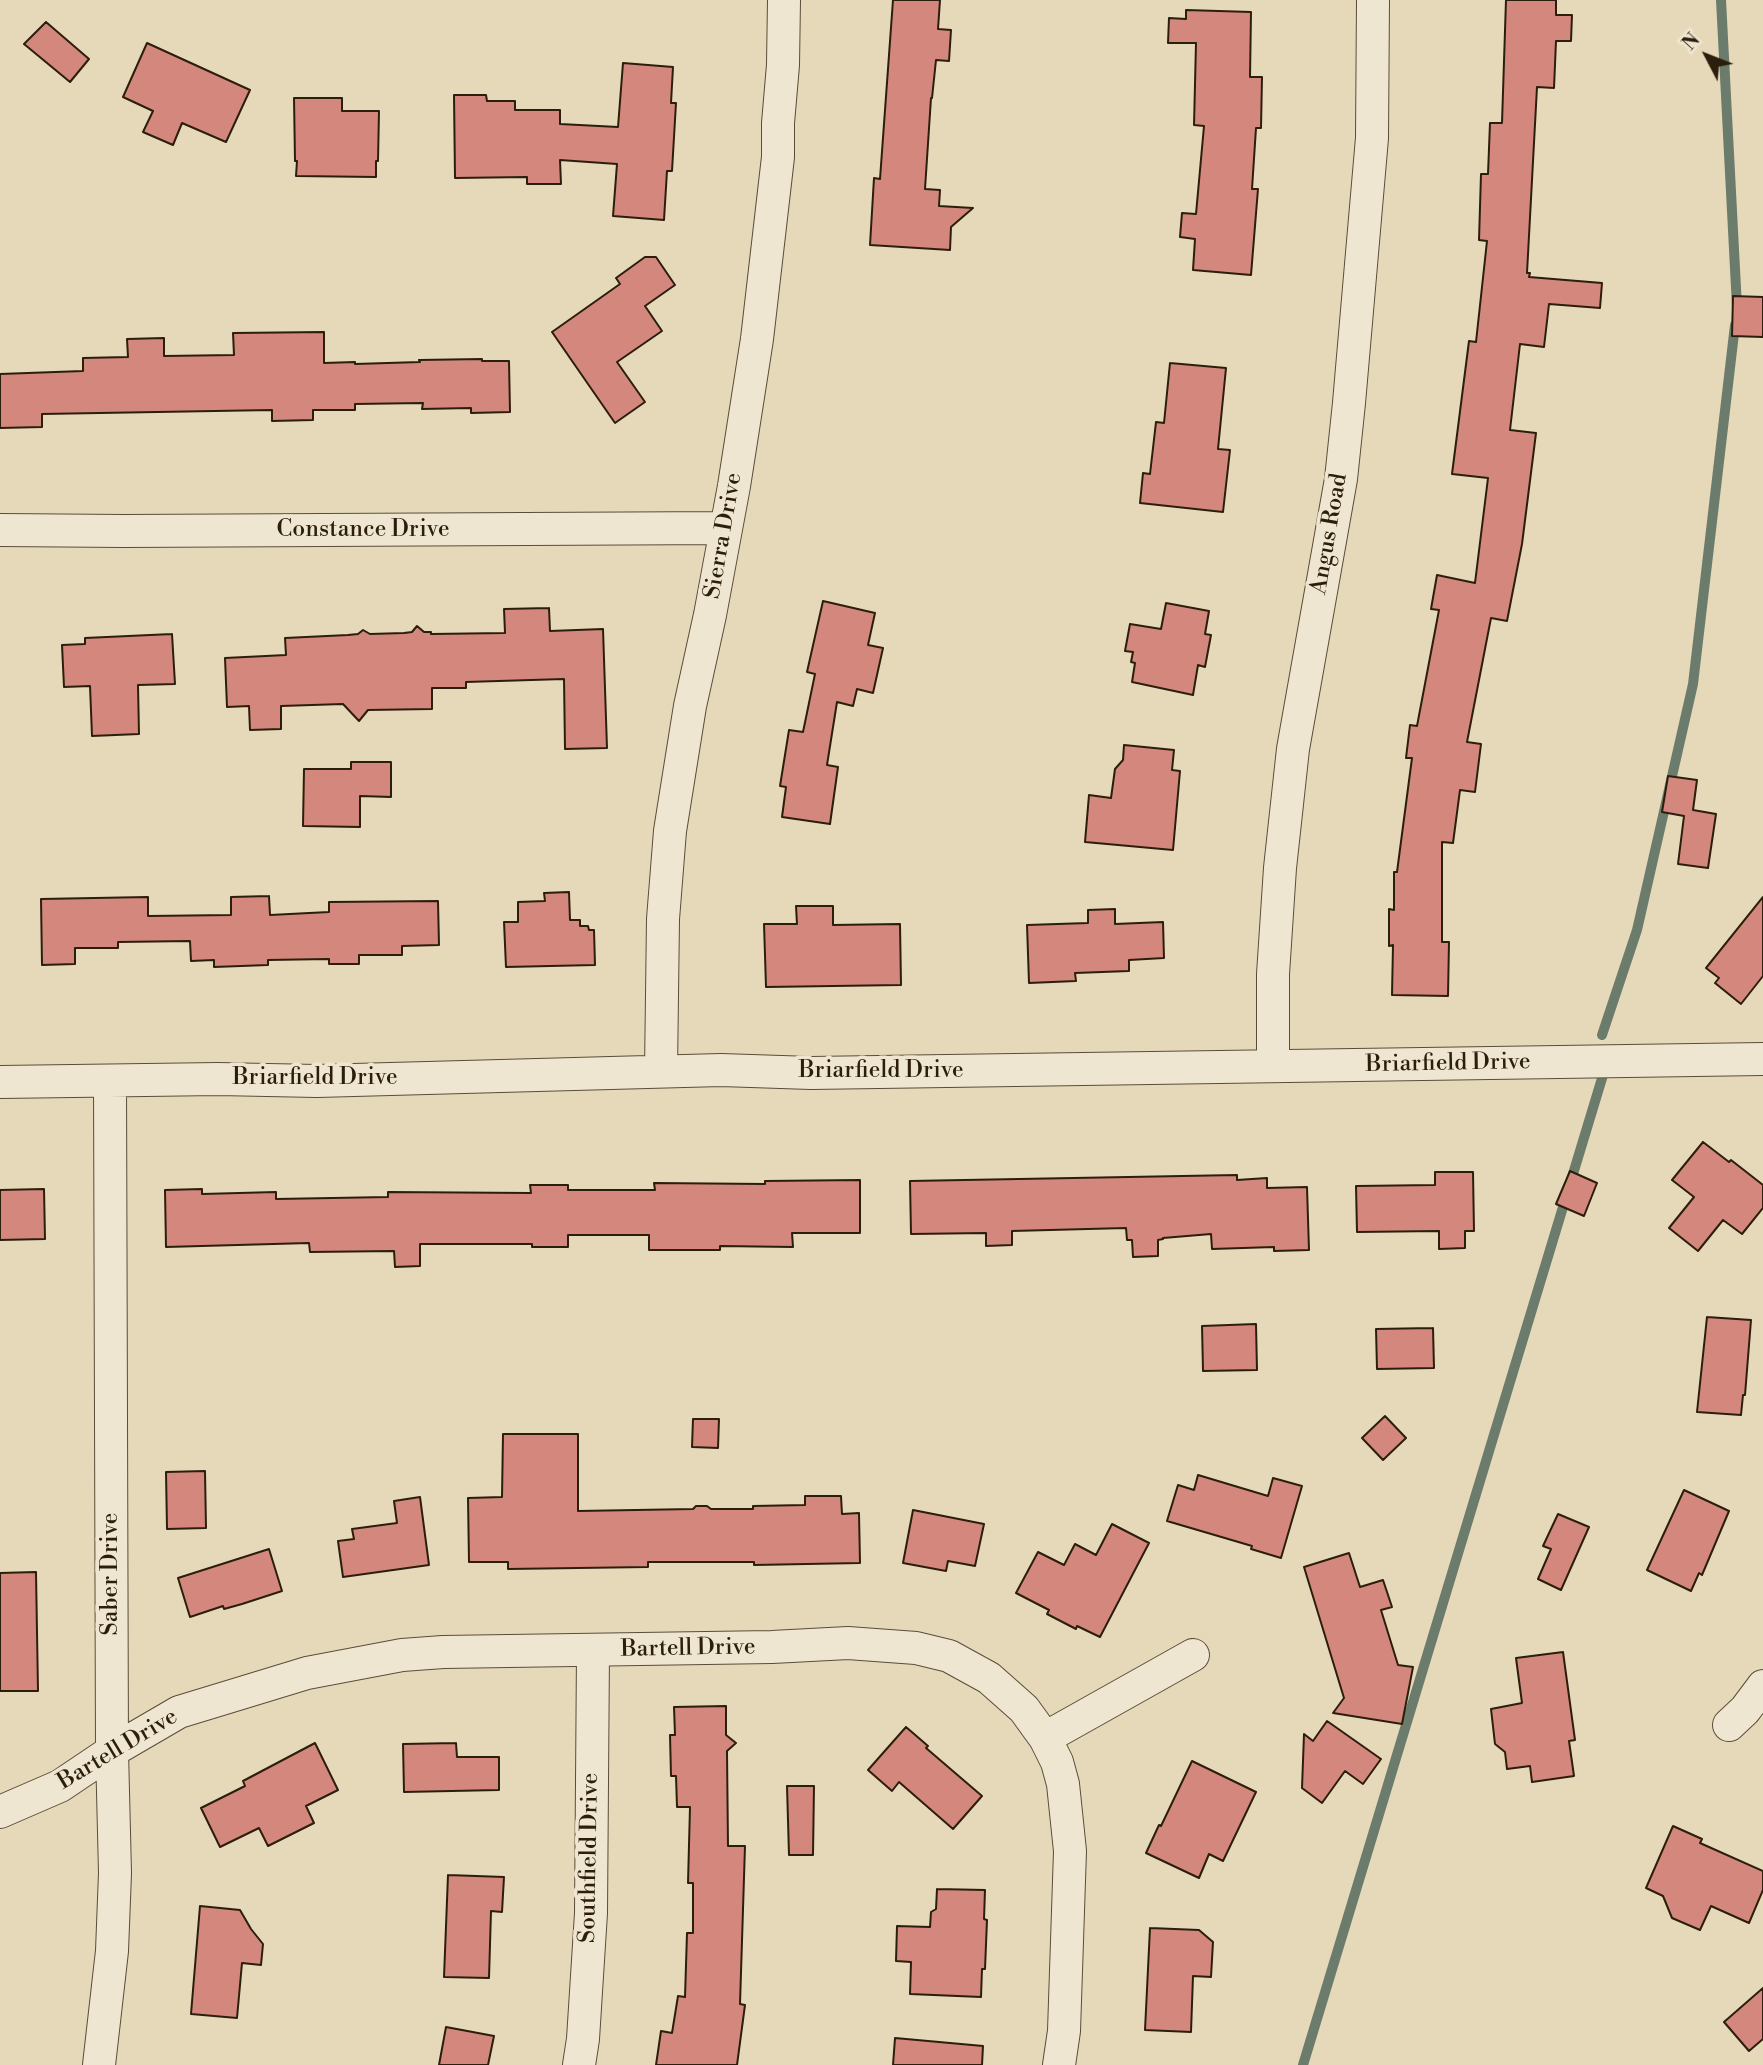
<!DOCTYPE html>
<style>
body{margin:0}
#map{position:relative;width:1763px;height:2065px;overflow:hidden;background:#e6d9ba;font-family:"Libre Bodoni",serif}
canvas{display:block}
.north{position:absolute;left:1672px;top:21px;width:70px;height:70px;-webkit-text-stroke:5px #efe6d2;paint-order:stroke;rotate:312deg;font-size:19px;font-weight:700;line-height:28px;text-align:center;color:#2c1e0c}
.north::after{content:'';display:block;margin:auto;width:24px;height:32px;background:#2c1e0c;clip-path:polygon(50% 0,100% 100%,50% 72%,0 100%)}
</style>
<div id="map">
<canvas width="1763" height="2065"></canvas>
<div class="north">N</div>
</div>
<script>
const context = document.querySelector('canvas').getContext('2d');
context.lineJoin = 'round';
const poly = rows => new Path2D(rows.map(r => 'M' + r).join(''));
function stroke(path, color, width, dash) { context.strokeStyle = color; context.lineWidth = width; context.lineCap = dash ? 'butt' : 'round'; context.setLineDash(dash || []); context.stroke(path); }
function fillPath(path, color) { context.fillStyle = color; context.fill(path, 'evenodd'); }
function write(font, color, halo, rows, align = 'center') {
  context.font = font + ' "Libre Bodoni",serif'; context.lineWidth = 7; context.setLineDash([]); context.textBaseline = 'middle'; context.strokeStyle = halo; context.fillStyle = color; for (const [text, x, y, turn = 0] of rows) {
    context.save(); context.translate(x, y); context.rotate((+turn || 0) * Math.PI / 180); context.textAlign = isNaN(turn) ? turn : align; if (halo) context.strokeText(text, 0, 0); context.fillText(text, 0, 0); context.restore();
  }
}
const stream = poly([
 [1721,0,1737,307],
 [1602,1035,1637,930,1693,684,1735,325],
 [1303,2065,1603,1075]
]);
const building = poly([
 [893,0,940,0,938,29,951,30,949,61,936,60,932,98,931,98,925,189,940,190,939,206,973,208,951,227,950,250,870,245,874,178,880,179,893,0],
 [1506,0,1556,0,1556,15,1572,15,1571,41,1556,41,1554,88,1537,87,1527,273,1530,273,1529,277,1602,283,1600,308,1549,304,1544,347,1520,344,1510,430,1536,433,1522,544,1507,621,1491,618,1467,742,1481,744,1475,792,1460,790,1453,843,1442,842,1442,942,1449,942,1448,996,1392,995,1393,945,1389,946,1389,909,1394,910,1394,872,1397,872,1412,758,1406,758,1410,725,1417,726,1439,610,1431,609,1437,575,1475,583,1488,478,1452,474,1469,341,1476,342,1487,241,1479,240,1481,174,1488,174,1490,123,1502,123,1506,0],
 [1186,10,1251,12,1250,77,1262,77,1261,128,1256,128,1252,189,1258,189,1251,275,1193,270,1195,239,1180,237,1182,213,1196,214,1204,126,1194,125,1196,43,1168,43,1169,18,1186,19,1186,10],
 [46,22,89,59,70,82,24,44,46,22],
 [147,43,250,90,226,142,182,123,173,145,143,132,153,111,123,97,147,43],
 [623,63,673,67,671,103,676,103,672,171,667,171,664,220,613,216,617,164,560,160,561,184,527,184,527,177,455,178,454,95,486,95,487,101,515,101,515,110,560,110,560,124,618,127,623,63],
 [294,98,342,98,342,111,379,111,378,161,376,161,376,177,296,176,297,161,295,161,294,98],
 [645,257,656,257,675,285,645,306,662,331,617,362,645,402,615,423,552,332,620,284,616,278,645,257],
 [1733,296,1763,297,1763,337,1732,336,1733,296],
 [324,332,324,363,355,362,355,364,420,362,419,360,482,359,482,361,509,361,510,412,471,413,471,408,422,409,423,403,355,404,355,410,313,410,313,420,272,421,272,410,42,414,42,427,0,428,0,374,83,371,83,358,128,357,127,339,164,338,164,356,234,355,233,333,324,332],
 [1170,363,1226,368,1218,449,1230,450,1223,512,1140,503,1143,473,1150,474,1156,422,1164,423,1170,363],
 [823,601,875,613,868,645,883,648,873,693,857,689,853,706,837,702,827,765,838,767,830,824,782,817,786,787,780,786,789,730,803,732,815,674,807,672,823,601],
 [1166,603,1209,611,1205,634,1211,635,1205,667,1198,665,1193,695,1132,682,1135,663,1131,662,1133,652,1125,651,1130,624,1161,629,1166,603],
 [549,608,550,631,603,629,607,748,565,749,564,679,466,682,466,688,432,688,432,709,368,710,359,721,343,704,281,706,281,729,250,730,249,706,227,707,225,658,286,655,285,638,348,635,358,634,363,630,370,634,404,633,412,632,417,626,424,632,431,632,431,634,505,633,504,609,549,608],
 [172,634,175,684,138,685,139,734,92,736,90,686,64,687,62,645,85,644,85,638,172,634],
 [1124,745,1174,750,1172,770,1180,771,1173,850,1085,842,1089,795,1111,798,1115,769,1123,760,1124,745],
 [351,762,391,762,391,797,360,796,360,827,303,826,304,769,351,769,351,762],
 [1668,776,1697,780,1693,810,1716,814,1708,868,1678,864,1684,816,1662,812,1668,776],
 [569,892,570,920,580,920,580,926,588,926,589,930,594,930,595,965,506,967,504,922,518,922,518,902,545,901,544,893,569,892],
 [269,896,270,915,329,912,329,902,438,901,439,945,402,946,402,955,359,955,359,964,329,964,329,959,268,960,268,965,214,967,214,960,191,961,190,941,118,942,118,948,75,948,75,964,42,965,41,899,148,897,148,916,231,915,231,897,269,896],
 [1763,897,1763,976,1741,1004,1715,983,1719,978,1706,968,1763,897],
 [796,906,833,906,833,925,900,924,901,985,766,987,764,924,797,924,796,906],
 [1115,909,1115,924,1163,922,1164,958,1129,960,1129,971,1075,973,1076,981,1029,983,1027,925,1088,923,1088,910,1115,909],
 [1703,1142,1729,1162,1731,1160,1763,1185,1763,1208,1742,1234,1723,1220,1698,1251,1669,1228,1694,1197,1672,1180,1703,1142],
 [1570,1171,1597,1183,1584,1216,1556,1204,1570,1171],
 [1435,1172,1473,1172,1474,1231,1465,1231,1465,1248,1439,1249,1439,1231,1357,1232,1356,1186,1435,1185,1435,1172],
 [1237,1175,1237,1180,1267,1178,1267,1188,1307,1187,1309,1250,1274,1251,1274,1247,1212,1249,1211,1234,1163,1238,1163,1239,1158,1240,1158,1256,1133,1257,1132,1240,1127,1240,1126,1228,1012,1231,1012,1245,986,1246,986,1233,911,1234,910,1181,1237,1175],
 [860,1180,860,1233,792,1233,793,1247,720,1246,720,1250,649,1250,649,1235,568,1235,568,1247,532,1247,532,1244,420,1244,420,1266,395,1267,394,1251,310,1252,309,1243,166,1247,165,1190,202,1189,202,1194,276,1192,276,1199,388,1197,388,1192,531,1193,530,1185,568,1185,568,1190,655,1190,654,1183,765,1184,765,1181,860,1180],
 [44,1189,45,1239,0,1240,0,1190,44,1189],
 [1707,1317,1751,1320,1745,1395,1743,1395,1741,1415,1697,1412,1707,1317],
 [1256,1324,1257,1370,1203,1371,1202,1326,1256,1324],
 [1433,1328,1434,1368,1377,1369,1376,1329,1433,1328],
 [1385,1416,1406,1438,1383,1460,1362,1438,1385,1416],
 [693,1419,719,1419,718,1448,692,1447,693,1419],
 [503,1434,578,1434,578,1511,693,1509,696,1506,707,1506,711,1509,753,1509,753,1506,805,1505,805,1496,841,1496,842,1514,859,1513,860,1563,754,1565,754,1562,648,1562,648,1567,508,1569,508,1562,469,1562,468,1498,502,1497,503,1434],
 [205,1471,206,1528,167,1529,166,1472,205,1471],
 [1198,1475,1268,1496,1273,1478,1302,1486,1281,1558,1251,1549,1252,1546,1167,1521,1178,1485,1194,1490,1198,1475],
 [1684,1490,1729,1511,1702,1575,1699,1573,1691,1591,1647,1570,1684,1490],
 [420,1497,429,1565,343,1577,338,1541,354,1539,352,1529,397,1523,394,1501,420,1497],
 [913,1510,984,1524,975,1566,948,1561,946,1571,903,1563,913,1510],
 [1558,1514,1589,1527,1561,1590,1538,1579,1551,1549,1543,1546,1558,1514],
 [1112,1524,1149,1543,1100,1637,1077,1626,1076,1629,1047,1614,1049,1610,1016,1593,1038,1552,1064,1565,1075,1544,1096,1555,1112,1524],
 [269,1549,282,1591,242,1604,224,1609,223,1606,190,1617,178,1578,269,1549],
 [1349,1553,1360,1587,1383,1580,1392,1607,1381,1610,1398,1665,1413,1667,1402,1724,1333,1713,1344,1698,1304,1567,1349,1553],
 [36,1572,38,1691,0,1691,0,1573,36,1572],
 [1563,1652,1575,1740,1569,1741,1574,1776,1532,1782,1530,1766,1507,1769,1505,1752,1495,1744,1491,1709,1522,1703,1516,1658,1563,1652],
 [726,1706,726,1735,736,1743,727,1751,728,1846,745,1846,740,2004,745,2005,737,2065,656,2065,661,2031,672,2033,678,1996,685,1997,687,1933,693,1933,693,1883,688,1883,690,1807,677,1807,676,1776,671,1776,670,1735,675,1735,674,1707,726,1706],
 [1327,1721,1381,1759,1363,1784,1345,1771,1322,1803,1302,1788,1304,1734,1313,1741,1327,1721],
 [906,1727,928,1746,926,1748,982,1796,953,1829,899,1782,892,1791,868,1770,906,1727],
 [315,1743,338,1790,306,1806,314,1823,268,1846,259,1828,220,1847,201,1808,245,1786,243,1781,315,1743],
 [456,1743,457,1757,499,1757,499,1790,404,1792,403,1744,456,1743],
 [1192,1761,1256,1792,1223,1861,1209,1854,1199,1878,1146,1853,1159,1825,1161,1826,1192,1761],
 [787,1786,814,1786,813,1855,789,1855,787,1786],
 [1673,1826,1702,1839,1700,1843,1763,1871,1763,1890,1749,1923,1711,1906,1700,1930,1672,1918,1663,1896,1646,1888,1673,1826],
 [448,1875,504,1877,502,1912,491,1911,489,1978,444,1977,448,1875],
 [937,1889,985,1890,984,1919,987,1920,985,1969,982,1969,981,1997,910,1994,911,1962,896,1961,897,1926,930,1927,931,1912,936,1909,937,1889],
 [200,1906,240,1910,251,1929,263,1944,261,1965,242,1963,237,2018,191,2014,200,1906],
 [1150,1928,1199,1930,1213,1942,1211,1977,1193,1976,1191,2032,1145,2030,1150,1928],
 [1763,1988,1763,2039,1749,2051,1724,2022,1763,1988],
 [446,2027,494,2036,488,2065,439,2065,446,2027],
 [895,2038,983,2046,982,2065,893,2065,895,2038]
]);
const minor = poly([
 [0,530,124,531,726,528],
 [1273,1066,1273,974,1280,868,1293,749,1341,479,1349,403,1372,138,1373,0],
 [661,1071,663,919,670,831,690,706,710,615,734,486,757,339,778,157,778,123,783,65,784,0],
 [0,1082,218,1079,317,1081,721,1070,811,1073,1763,1059],
 [1729,1725,1745,1710,1763,1686],
 [1045,1738,1193,1655],
 [0,1812,60,1786,112,1751,179,1712,307,1673,402,1655,443,1652,772,1647,848,1643,916,1648,949,1656,989,1678,1024,1709,1045,1738,1057,1762,1063,1784,1070,1851,1064,2031,1059,2065],
 [99,2065,112,1951,115,1873,112,1751,110,1081],
 [579,2065,583,2039,591,1913,593,1651]
]);
const streetNames = [
 ["Constance Drive",363,530],
 ["Angus Road",1330,534,-80],
 ["Sierra Drive",724,536,-80],
 ["Briarfield Drive",1448,1064,-1],
 ["Briarfield Drive",881,1071],
 ["Briarfield Drive",315,1078],
 ["Saber Drive",111,1574,-90],
 ["Bartell Drive",688,1649,-1],
 ["Bartell Drive",118,1750,-31],
 ["Southfield Drive",590,1858,-89]
];
stroke(stream, '#6c7c6c', 10);
fillPath(building, '#d4877d');
stroke(building, '#2c1e0c', 2);
stroke(minor, '#5a4d38', 34);
stroke(minor, '#efe6d2', 32);
write('23px', '#2c1e0c', '#efe6d2', streetNames);
</script>
